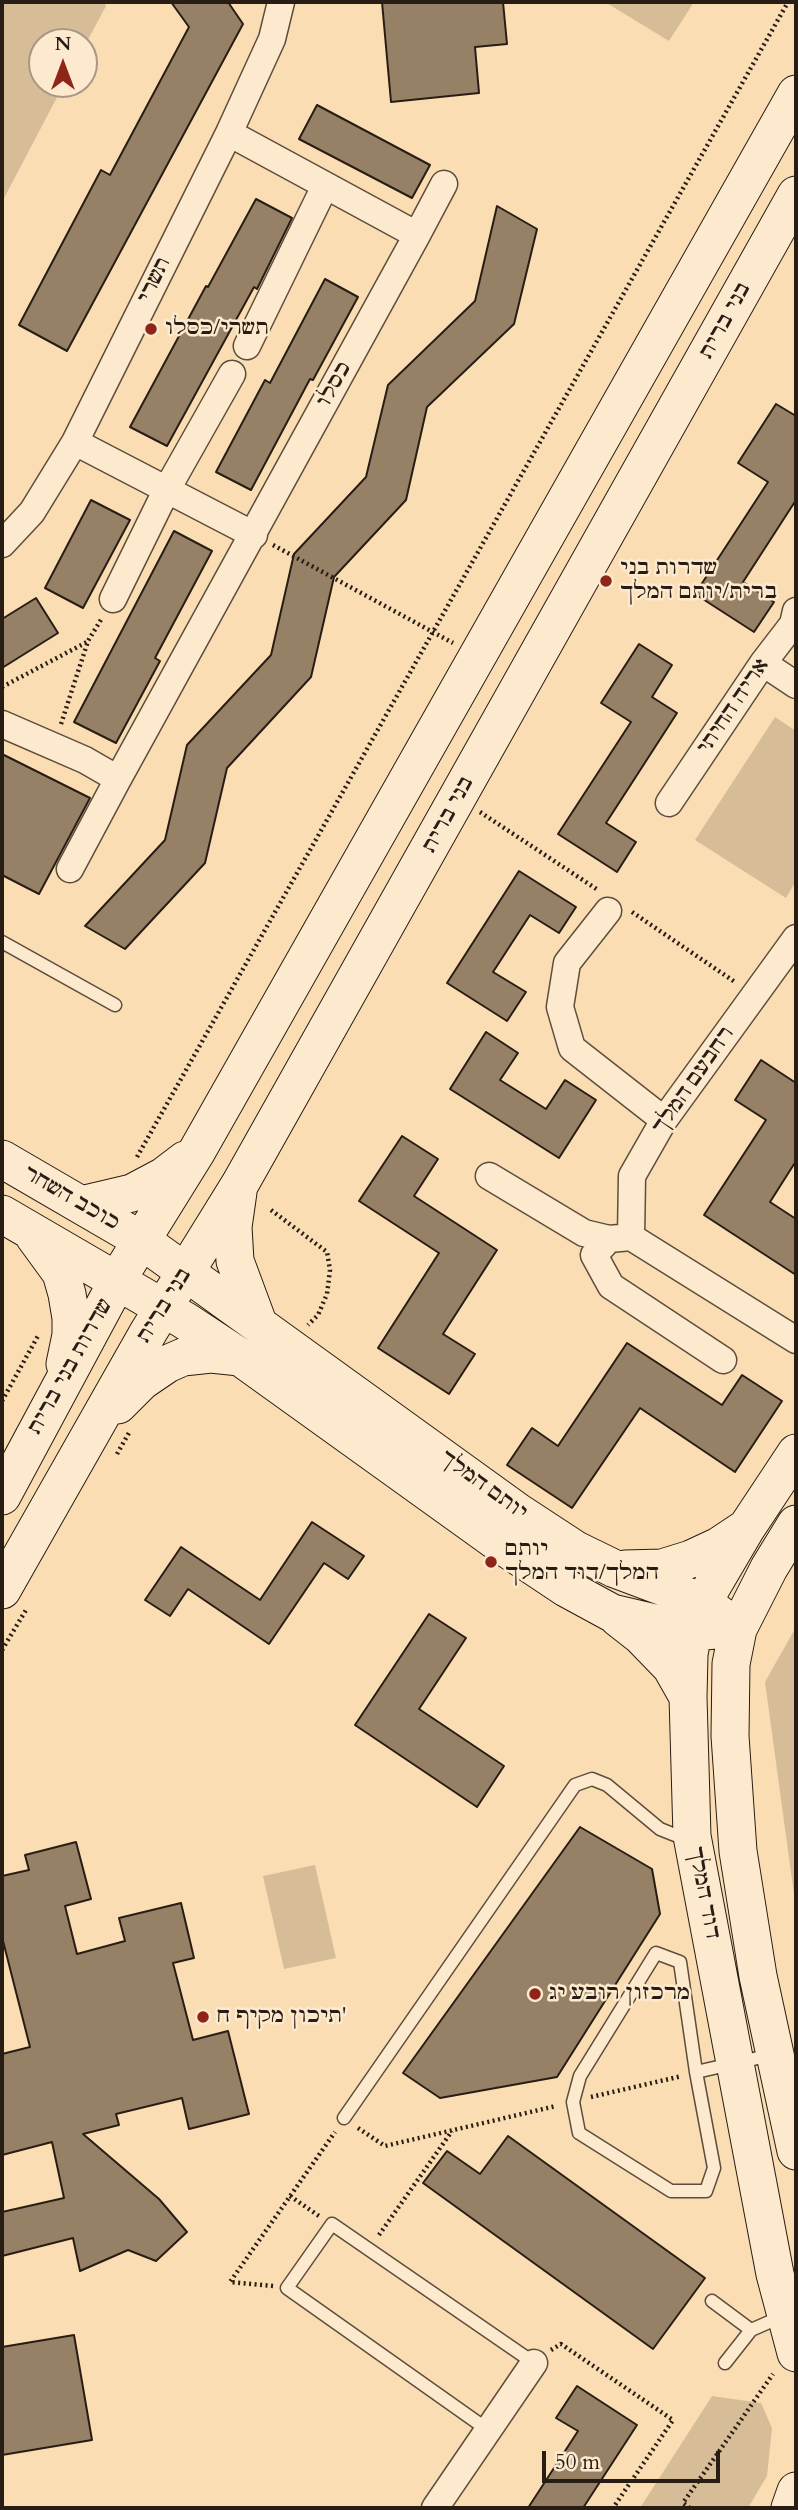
<!DOCTYPE html>
<meta charset="utf-8">
<style>
body{margin:0}
#map{position:relative;width:798px;height:2510px;overflow:hidden;background:#fbddb3;font-family:Cardo,serif}
canvas{display:block}
.frame{position:absolute;inset:0;border:4px solid #281d14;pointer-events:none}
.north{position:absolute;left:28px;top:28px;width:70px;height:70px;box-sizing:border-box;background:#fce9ce;border:2px solid #a79784;border-radius:50%;rotate:0deg;font-size:19px;font-weight:700;line-height:28px;text-align:center;color:#281d14}
.north::after{content:'';display:block;margin:auto;width:24px;height:32px;background:#8f2418;clip-path:polygon(50% 0,100% 100%,50% 72%,0 100%)}
.scale{position:absolute;left:542px;top:2451px;width:178px;height:32px;box-sizing:border-box;border:4px solid #281d14;border-top:0;padding-left:9px;font-size:21px;line-height:24px;white-space:nowrap;color:#281d14;-webkit-text-stroke:5px #fce9ce;paint-order:stroke}
</style>
<div id="map">
<canvas width="798" height="2510"></canvas>
<div class="frame"></div>
<div class="north">N</div>
<div class="scale">50 m</div>
</div>
<script>
const context = document.querySelector('canvas').getContext('2d');
context.lineJoin = 'round';
function fillPath(path, color) { context.fillStyle = color; context.fill(path, 'evenodd'); }
const poly = rows => new Path2D(rows.map(r => 'M' + r).join(''));
function stroke(path, color, width, dash) { context.strokeStyle = color; context.lineWidth = width; context.lineCap = dash ? 'butt' : 'round'; context.setLineDash(dash || []); context.stroke(path); }
function write(font, color, halo, rows, align = 'center') {
  context.font = font + ' Cardo,"Frank Ruhl Libre",serif'; context.lineWidth = 5; context.setLineDash([]); context.textBaseline = 'middle'; context.strokeStyle = halo; context.fillStyle = color; for (const [text, x, y, turn = 0] of rows) {
    context.save(); context.translate(x, y); context.rotate((+turn || 0) * Math.PI / 180); context.textAlign = isNaN(turn) ? turn : align; if (halo) context.strokeText(text, 0, 0); context.fillText(text, 0, 0); context.restore();
  }
}
const green = poly([
 [2,2,104,2,106,6,84,47,84,42,42,42,42,84,64,84,2,202],
 [605,2,694,2,669,41],
 [775,717,796,731,796,881,786,898,695,840],
 [796,1627,796,1909,765,1682],
 [315,1865,336,1958,284,1969,263,1876],
 [712,2396,761,2403,772,2428,767,2476,748,2508,640,2508]
]);
const building = poly([
 [171,2,228,2,243,24,67,351,19,325,101,170,110,175,189,27,171,2],
 [382,2,503,2,507,44,475,47,479,93,391,102,382,2],
 [317,105,430,165,412,198,299,139,317,105],
 [256,199,292,218,257,289,254,287,167,446,130,427,206,286,208,287,256,199],
 [497,206,537,229,514,324,427,407,406,500,334,577,311,677,227,768,205,863,125,949,85,926,165,840,187,745,271,655,294,554,366,477,388,385,475,301,497,206],
 [325,279,358,297,313,380,310,379,251,490,216,472,265,380,270,383,325,279],
 [776,404,796,416,796,500,743,582,774,602,754,632,695,594,768,482,738,463,776,404],
 [91,500,130,520,83,608,45,588,91,500],
 [174,531,212,551,155,658,160,661,116,743,74,722,174,531],
 [36,598,58,633,2,668,2,619,36,598],
 [639,644,672,665,652,697,677,713,606,823,636,842,617,872,558,834,631,722,601,703,639,644],
 [2,754,90,798,39,894,2,875,2,754],
 [519,871,576,907,559,933,530,915,493,972,526,992,507,1021,447,983,519,871],
 [486,1032,518,1053,500,1080,546,1109,565,1080,596,1100,559,1158,450,1089,486,1032],
 [761,1060,796,1083,796,1161,770,1202,796,1219,796,1275,704,1215,766,1120,735,1100,761,1060],
 [402,1136,438,1159,414,1196,497,1250,443,1334,475,1354,449,1394,378,1348,439,1253,359,1201,402,1136],
 [627,1343,722,1405,742,1375,782,1401,735,1472,640,1408,572,1508,507,1465,532,1428,558,1446,627,1343],
 [312,1522,364,1556,348,1579,324,1563,269,1644,188,1589,170,1616,145,1600,181,1547,260,1600,312,1522],
 [429,1614,466,1638,419,1709,504,1766,477,1807,355,1725,429,1614],
 [580,1827,652,1869,660,1914,557,2077,440,2098,403,2073,580,1827],
 [76,1842,91,1899,65,1906,77,1954,125,1941,119,1918,181,1903,194,1958,173,1963,193,2040,228,2031,249,2114,189,2129,182,2098,116,2114,119,2125,83,2134,159,2199,187,2232,156,2261,128,2250,80,2271,73,2238,2,2256,2,2212,64,2198,52,2142,2,2155,2,2054,30,2047,2,1937,2,1876,29,1870,25,1855,76,1842],
 [508,2136,705,2278,653,2349,423,2183,447,2151,480,2174,508,2136],
 [74,2335,92,2440,2,2455,2,2347,74,2335],
 [577,2386,637,2425,583,2508,528,2508,578,2431,556,2418,577,2386]
]);
const path = poly([
 [273,545,453,643],
 [2,687,87,642],
 [61,724,88,641,102,618],
 [480,812,598,890],
 [632,912,735,982],
 [137,1157,788,2],
 [271,1210,327,1252,330,1270,327,1294,318,1315,308,1325],
 [2,1401,39,1334],
 [117,1454,130,1431],
 [2,1650,26,1610],
 [591,2097,682,2076],
 [358,2128,385,2146,556,2106],
 [290,2196,319,2216],
 [379,2235,452,2131],
 [273,2286,230,2282,335,2132],
 [551,2350,561,2344,673,2420,613,2508],
 [690,2508,683,2503,773,2374]
]);
const lane = poly([
 [2,942,115,1005],
 [696,2072,680,1962,656,1953,580,2076,573,2102,579,2133,671,2191,706,2191,714,2168,696,2072,771,2055],
 [344,2118,575,1785,592,1779,607,1785,660,1829,675,1835,689,1836],
 [712,2301,751,2330],
 [725,2363,751,2330,783,2316],
 [488,2430,287,2288,332,2224,534,2363]
]);
const street = poly([
 [417,235,444,184],
 [247,346,325,186],
 [75,442,254,535],
 [2,544,32,512,75,442,229,133,272,39,281,2],
 [113,599,166,491,232,374],
 [763,663,796,685],
 [2,724,85,760,118,779,417,235,229,133],
 [669,803,763,663,793,624,796,611],
 [70,869,118,779],
 [608,911,567,963,560,1007,572,1048,664,1120],
 [796,938,664,1120,632,1176,631,1237,796,1340],
 [489,1176,584,1233,609,1239],
 [631,1237,609,1239,594,1255,611,1286,723,1360],
 [435,2508,534,2363]
]);
const secondary = poly([
 [2,1159,141,1240,518,1512,576,1550,615,1569,703,1602,738,1629],
 [238,1192,233,1227,235,1261,258,1323],
 [81,1205,132,1193,164,1176,185,1160],
 [2,1214,184,1320,240,1357,503,1546,566,1588,612,1613,693,1632,716,1630],
 [34,1236,61,1273,67,1294,71,1318,71,1335,65,1364],
 [118,1405,142,1381,167,1364,183,1357,211,1354,240,1357],
 [796,1453,747,1527,703,1602,693,1632,689,1654,688,1697,692,1836,775,2274,796,2353],
 [2,1496,125,1267,197,1151,796,94],
 [796,1524,769,1568,738,1629,731,1664,730,1736,738,1851,758,1976,796,2151],
 [625,1569,662,1568,691,1559,719,1546,743,1530],
 [2,1590,149,1331,240,1184,796,195],
 [618,1618,641,1636,671,1667,688,1697],
 [790,2508,796,2491]
]);
const markers = [
 [151,329,7,"#8f2418"],
 [606,581,7,"#8f2418"],
 [491,1562,7,"#8f2418"],
 [535,1994,7,"#8f2418"],
 [203,2017,7,"#8f2418"]
];
const streetNames = [
 ["תשרי",155,281,-64],
 ["בני ברית",726,321,-61],
 ["כסלו",335,385,-61],
 ["אריה החיתי",734,707,-56],
 ["בני ברית",449,815,-61],
 ["רחבעם המלך",694,1081,-55],
 ["כוכב השחר",71,1199,30],
 ["בני ברית",165,1306,-58],
 ["שדרות בני ברית",71,1367,-61],
 ["יותם המלך",483,1486,36],
 ["דוד המלך",703,1893,79]
];
const poiNames = [
 ["תשרי/כסלו",165,329],
 ["שדרות בני",620,569],
 ["ברית/יותם המלך",620,593],
 ["יותם",505,1550],
 ["המלך/דוד המלך",505,1574],
 ["מרכזון רובע יג",549,1994],
 ["תיכון מקיף ח'",217,2017]
];
fillPath(green, '#d7bc98');
fillPath(building, '#968167');
stroke(building, '#281d14', 2);
stroke(lane, '#5d4d3c', 15);
stroke(street, '#5d4d3c', 29);
stroke(secondary, '#281d14', 39);
stroke(path, '#281d14', 4.5, [2, 3.5]);
stroke(lane, '#fce9ce', 12);
stroke(street, '#fce9ce', 26);
stroke(secondary, '#fce9ce', 37);
for (const [x, y, r, color] of markers) { const dot = new Path2D(); dot.arc(x, y, r, 0, 2 * Math.PI); context.fillStyle = color; context.fill(dot); stroke(dot, '#fce9ce', 2.5); }
write('21px', '#281d14', '#fce9ce', streetNames);
write('21px', '#281d14', '#fce9ce', poiNames, 'left');
</script>
